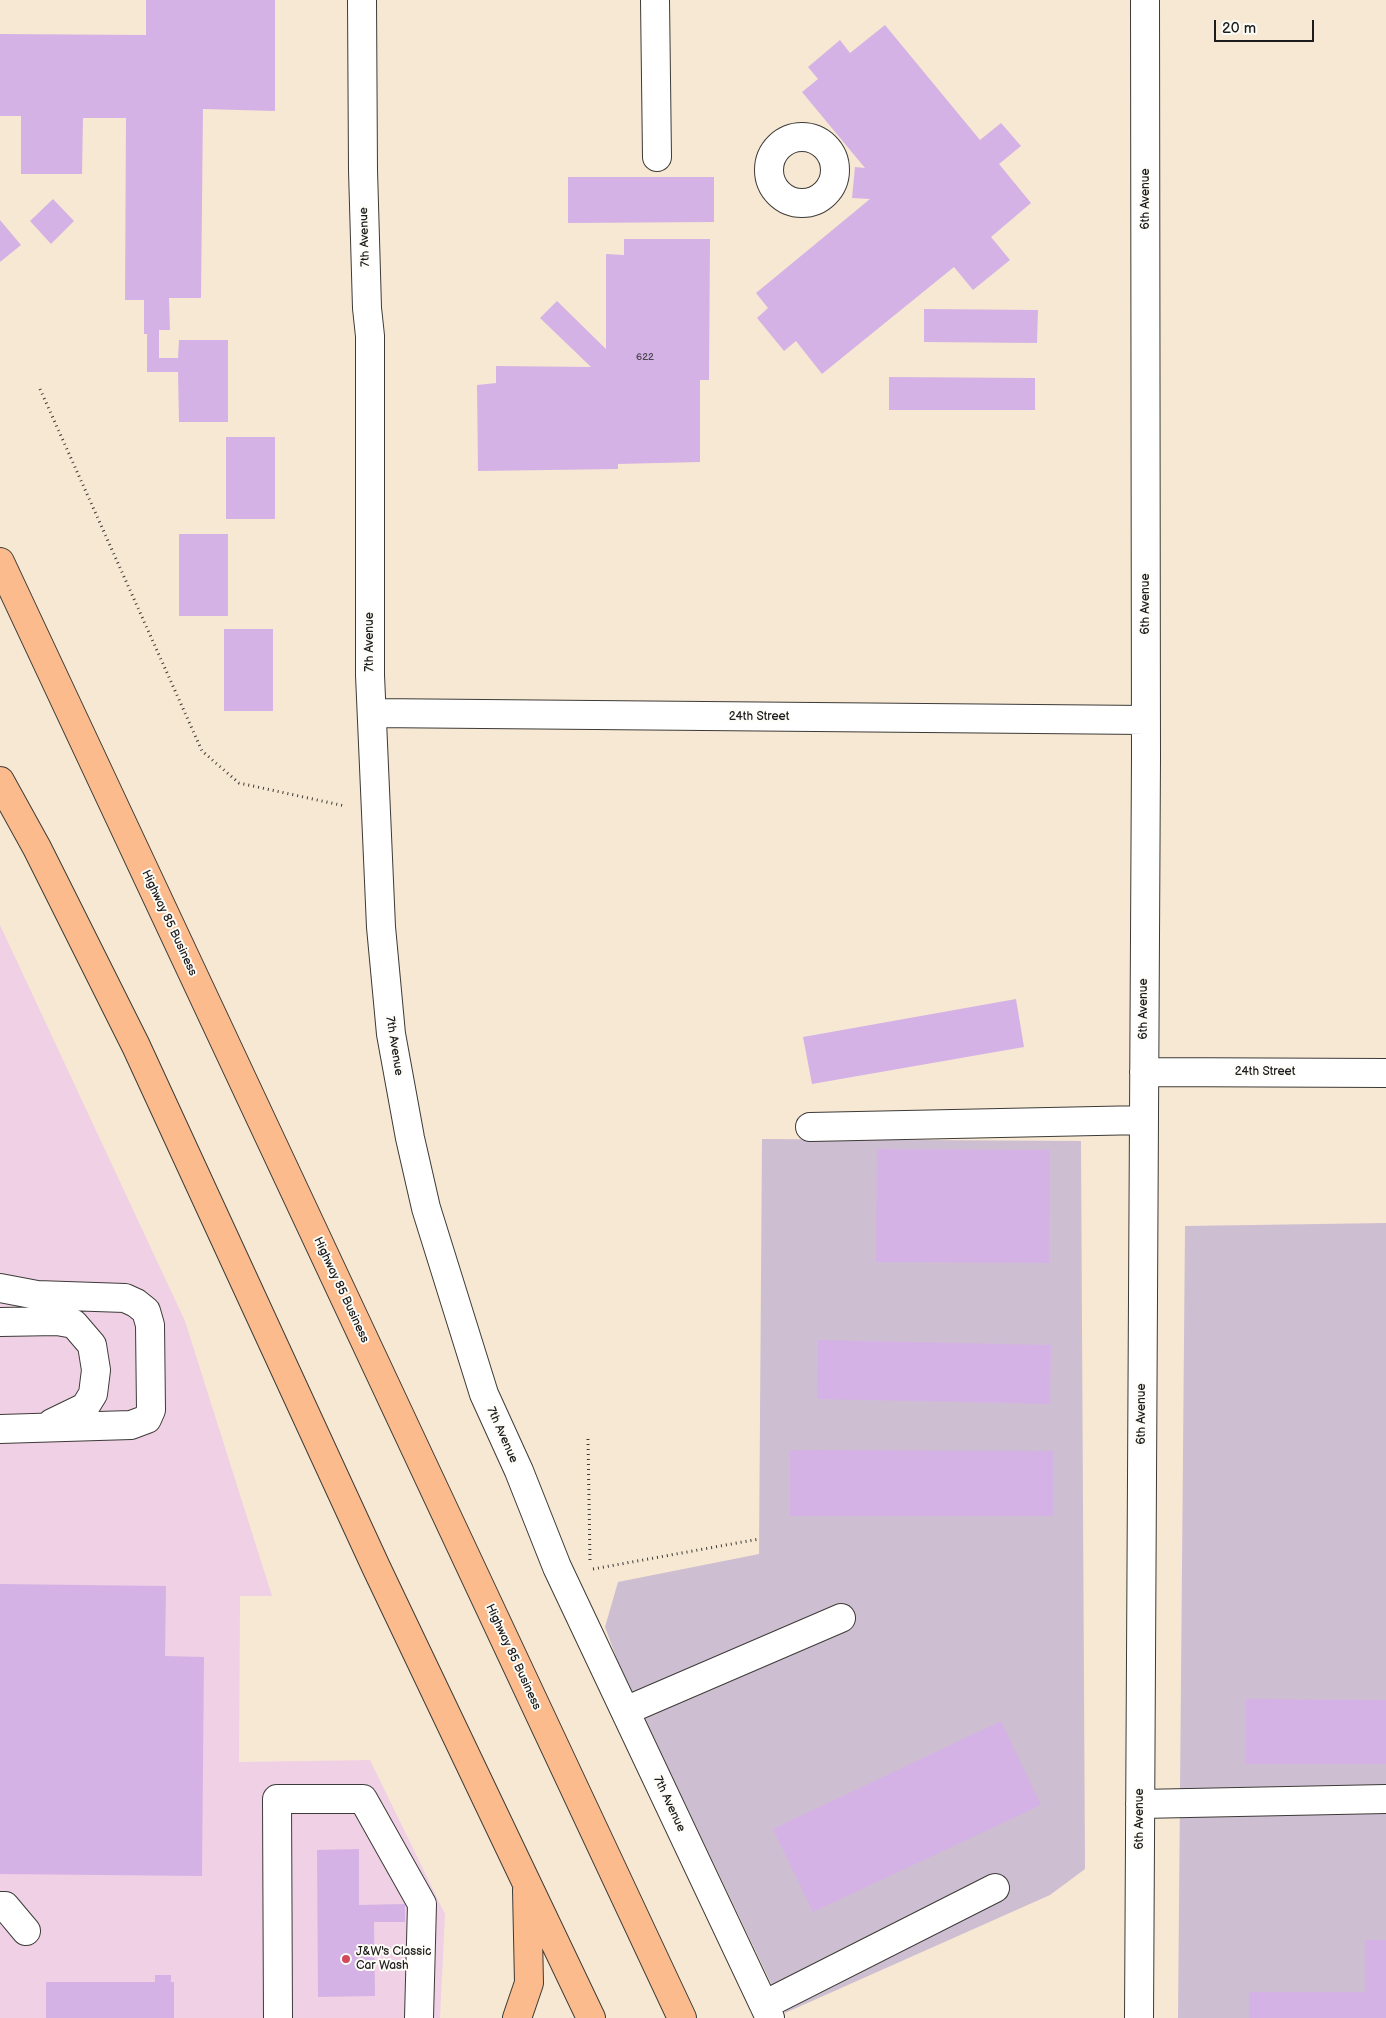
<!DOCTYPE html>
<style>
body{margin:0}
#map{position:relative;width:1386px;height:2018px;overflow:hidden;background:#f7e8d3;font-family:"Balsamiq Sans",sans-serif}
canvas{display:block}
.scale{position:absolute;left:1214px;top:20px;width:100px;height:22px;box-sizing:border-box;border:2px solid #1c1c1c;border-top:0;padding-left:6px;font-size:15px;line-height:18px;white-space:nowrap;color:#1c1c1c;-webkit-text-stroke:4px #fdfcf7;paint-order:stroke}
</style>
<div id="map">
<canvas width="1386" height="2018"></canvas>
<div class="scale">20 m</div>
</div>
<script>
const context = document.querySelector('canvas').getContext('2d');
context.lineJoin = 'round';
function fillPath(path, color) { context.fillStyle = color; context.fill(path, 'evenodd'); }
const poly = rows => new Path2D(rows.map(r => 'M' + r).join(''));
function stroke(path, color, width, dash) { context.strokeStyle = color; context.lineWidth = width; context.lineCap = dash ? 'butt' : 'round'; context.setLineDash(dash || []); context.stroke(path); }
function write(font, color, halo, rows, align = 'center') {
  context.font = font + ' "Balsamiq Sans",sans-serif'; context.lineWidth = 4; context.setLineDash([]); context.textBaseline = 'middle'; context.strokeStyle = halo; context.fillStyle = color; for (const [text, x, y, turn = 0] of rows) {
    context.save(); context.translate(x, y); context.rotate((+turn || 0) * Math.PI / 180); context.textAlign = isNaN(turn) ? turn : align; if (halo) context.strokeText(text, 0, 0); context.fillText(text, 0, 0); context.restore();
  }
}
const built = poly([
 [0,925,185,1321,272,1596,240,1596,239,1762,370,1760,445,1914,440,2018,0,2018]
]);
const industrial = poly([
 [762,1139,1081,1141,1085,1869,1050,1895,785,2013,618,1662,605,1627,618,1582,759,1554],
 [1386,1223,1386,2018,1178,2018,1185,1226]
]);
const building = poly([
 [146,0,275,0,275,111,203,109,201,298,169,298,170,330,159,330,159,358,178,358,179,340,228,340,228,422,179,422,178,372,147,372,147,334,144,334,144,300,125,300,126,118,83,118,82,174,21,174,21,116,0,116,0,34,146,35],
 [885,25,980,140,1001,123,1021,146,999,164,1031,203,991,237,1010,260,973,290,954,267,822,374,796,341,784,351,757,318,768,308,756,293,870,199,852,198,855,167,865,168,802,92,818,79,808,67,840,40,850,53],
 [568,177,714,177,714,222,568,223],
 [53,199,74,221,51,244,30,221],
 [0,220,21,245,0,262],
 [624,239,710,239,709,380,700,380,700,462,618,464,618,469,478,471,477,385,496,383,496,366,591,367,540,318,557,301,606,349,606,254,624,255],
 [924,309,1038,310,1037,343,924,342],
 [889,377,1035,378,1035,410,889,410],
 [226,437,275,437,275,519,226,519],
 [179,534,228,534,228,616,179,616],
 [224,629,273,629,273,711,224,711],
 [1016,999,1024,1047,812,1084,803,1037],
 [877,1149,1050,1150,1049,1263,876,1262],
 [818,1340,1051,1345,1050,1404,817,1399],
 [790,1450,1053,1451,1053,1516,790,1516],
 [0,1584,166,1586,165,1656,204,1657,202,1876,0,1874],
 [1246,1699,1386,1700,1386,1764,1245,1764],
 [1001,1721,1041,1805,813,1912,773,1829],
 [359,1849,359,1905,405,1904,405,1922,374,1922,375,1996,318,1997,317,1850],
 [1365,1940,1386,1940,1386,2018,1249,2018,1249,1992,1365,1992],
 [155,1975,171,1975,171,1982,174,1982,174,2018,46,2018,46,1982,155,1982]
]);
const path = poly([
 [40,389,202,751,239,783,345,806],
 [588,1439,590,1561],
 [593,1569,759,1539]
]);
const minor = poly([
 [362,0,363,170,367,308,370,336,370,675,381,927,391,1034,410,1138,426,1208,484,1394,519,1471,557,1567,770,2018],
 [655,0,657,157],
 '769 170a33 33 0 1 1 66 0a33 33 0 1 1-66 0Z',
 [373,713,1146,720],
 [1144,1072,1386,1073],
 [810,1127,1144,1120],
 [0,1288,37,1295,125,1298,136,1303,146,1311,150,1325,151,1410,147,1419,131,1425,0,1429],
 [0,1322,57,1321,74,1324,92,1345,96,1370,93,1394,85,1407,52,1423],
 [625,1711,841,1618],
 [1140,1804,1386,1799],
 [0,1906,5,1906,26,1931],
 [764,2005,995,1888],
 [278,2018,277,1799,363,1799,422,1904,419,2018],
 [1139,2018,1146,756,1145,0]
]);
const major = poly([
 [0,562,682,2018],
 [0,781,37,848,136,1046,376,1567,591,2018],
 [517,2018,529,1983,527,1890]
]);
const markers = [
 [346,1959,5,"#d1495b"]
];
const numberNames = [
 ["622",645,357]
];
const streetNames = [
 ["6th Avenue",1146,199,-90],
 ["7th Avenue",365,237,-92],
 ["6th Avenue",1146,604,-90],
 ["7th Avenue",370,642,-90],
 ["24th Street",759,717],
 ["Highway 85 Business",169,923,65],
 ["6th Avenue",1144,1009,-90],
 ["7th Avenue",394,1046,81],
 ["24th Street",1265,1072],
 ["Highway 85 Business",341,1290,65],
 ["6th Avenue",1142,1414,-90],
 ["7th Avenue",502,1435,66],
 ["Highway 85 Business",513,1657,65],
 ["7th Avenue",669,1804,65],
 ["6th Avenue",1140,1819,-90]
];
const poiNames = [
 ["J&W's Classic",356,1952],
 ["Car Wash",356,1966]
];
fillPath(built, '#f0d0e5');
fillPath(industrial, '#cebed2');
fillPath(building, '#d5b2e5');
stroke(minor, '#3d3b37', 30);
stroke(major, '#3d3b37', 30);
stroke(path, '#3d3b37', 3, [1, 4]);
stroke(minor, '#fff', 28);
stroke(major, '#fbbb8c', 28);
for (const [x, y, r, color] of markers) { const dot = new Path2D(); dot.arc(x, y, r, 0, 2 * Math.PI); context.fillStyle = color; context.fill(dot); stroke(dot, '#fdfcf7', 2); }
write('10px', '#4a424e', null, numberNames);
write('12px', '#1c1c1c', '#fdfcf7', streetNames);
write('12px', '#1c1c1c', '#fdfcf7', poiNames, 'left');
</script>
